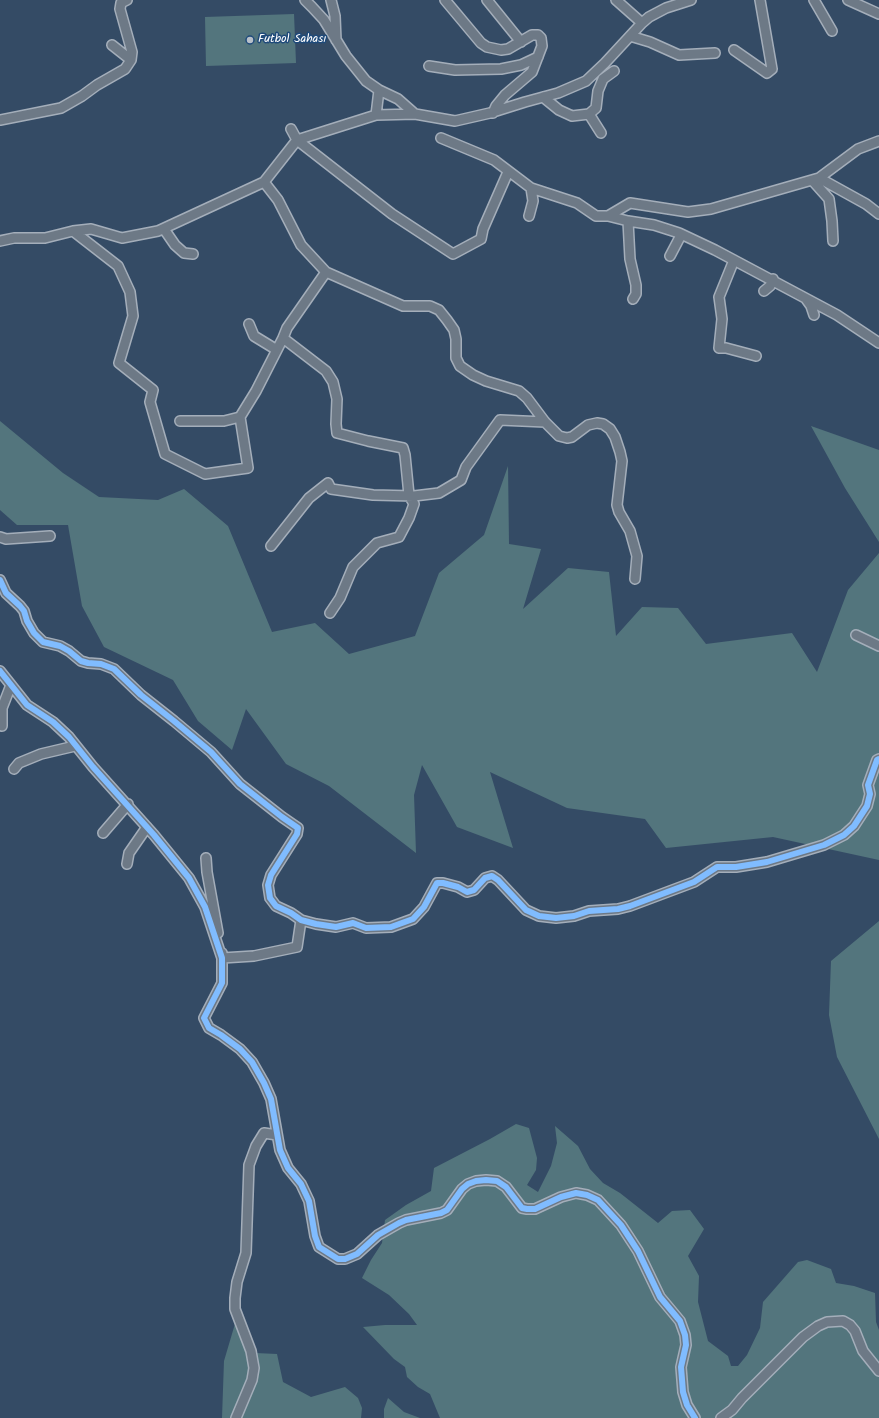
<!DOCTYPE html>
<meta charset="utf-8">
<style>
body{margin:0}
canvas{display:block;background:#344b65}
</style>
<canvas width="879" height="1418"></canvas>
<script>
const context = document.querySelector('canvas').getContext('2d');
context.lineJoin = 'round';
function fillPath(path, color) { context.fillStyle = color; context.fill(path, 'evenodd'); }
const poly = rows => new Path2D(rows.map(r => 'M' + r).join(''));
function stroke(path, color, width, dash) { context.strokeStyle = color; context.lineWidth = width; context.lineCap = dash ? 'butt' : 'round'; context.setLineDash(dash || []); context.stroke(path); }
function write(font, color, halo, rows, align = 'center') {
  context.font = font + ' Kalam,sans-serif'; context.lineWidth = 3; context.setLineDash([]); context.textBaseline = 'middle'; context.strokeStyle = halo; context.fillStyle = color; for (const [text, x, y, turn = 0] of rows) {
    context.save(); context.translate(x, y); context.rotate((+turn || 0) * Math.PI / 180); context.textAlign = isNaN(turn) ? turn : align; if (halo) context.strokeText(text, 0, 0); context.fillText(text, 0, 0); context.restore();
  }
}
const green = poly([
 [294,14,296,63,206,66,205,17],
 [0,421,63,473,99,497,158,500,184,489,228,526,272,632,315,623,349,654,415,636,439,573,484,535,508,466,509,544,541,549,523,609,568,568,609,572,616,636,642,607,678,608,706,644,792,633,817,672,848,590,879,553,879,860,773,837,666,848,645,819,567,808,490,772,513,848,457,827,422,765,414,795,416,853,329,786,286,764,246,709,232,750,198,721,173,680,104,647,82,606,68,525,17,525,0,510],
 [811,426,879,450,879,542,845,488],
 [879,921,879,1139,837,1057,829,1015,831,961],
 [516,1124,529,1128,537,1158,536,1170,527,1185,538,1192,551,1166,557,1143,555,1126,578,1146,590,1169,603,1183,620,1193,658,1223,672,1211,690,1210,704,1229,688,1256,699,1276,698,1302,708,1341,728,1356,731,1366,738,1366,747,1355,760,1328,763,1302,798,1262,807,1260,831,1269,836,1283,854,1286,875,1293,876,1322,879,1330,879,1418,440,1418,430,1394,418,1387,407,1377,405,1367,394,1359,363,1327,385,1325,417,1325,409,1314,389,1295,362,1278,371,1260,382,1243,385,1220,406,1205,431,1191,434,1168,490,1139],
 [237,1317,255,1353,277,1354,283,1382,311,1397,345,1387,358,1398,362,1408,361,1418,222,1418,224,1361],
 [388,1398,404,1412,420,1418,384,1418,384,1409]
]);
const minor = poly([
 [305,0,312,7,324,20,346,56,366,81,379,90,398,99,415,114],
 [331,0,335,16,336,40],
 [445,0,481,43,487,47,501,50,508,49,532,35,538,35,541,38,542,46,532,72,505,95,496,106,493,113],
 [487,0,521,42],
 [616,0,642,23],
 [814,0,832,31],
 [848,0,879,14],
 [630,36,650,42,679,55,715,53],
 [112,45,131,60],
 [734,50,767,73,772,69,760,0],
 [429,66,455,70,501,69,521,65,538,57],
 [543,97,559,110,572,116,589,114,596,108,598,91,603,79,614,71],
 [589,114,601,133],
 [376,115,379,90],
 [0,120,61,108,82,96,97,85,125,69,131,60,132,52,120,9,121,3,127,0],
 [291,129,297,140,392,214,453,254,481,239,483,229,508,172],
 [441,138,494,160,531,188,577,203,596,216,608,216,628,221,654,225,679,233,715,250,837,315,879,343],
 [819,178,866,204,879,214],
 [812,180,829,199,832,221,833,241],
 [264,182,278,200,301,245,326,272,403,306,430,306,439,310,447,320,454,330,456,339,456,358,460,366,473,375,486,381,519,391,527,398,545,422,559,436,567,438,572,437,588,425,597,423,603,424,610,429,615,437,620,452,622,461,617,505,619,512,630,531,637,556,635,579],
 [529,216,533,201,531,188],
 [608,216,630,203,688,212,711,209,819,178,858,149,879,141],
 [628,221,630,259,636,285,636,294,633,299],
 [164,229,175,245,184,253,193,254],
 [73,231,118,266,130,292,133,316,119,363,153,390,150,402,165,454,205,474,248,468,240,417,256,391,283,338,287,328,326,272],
 [0,241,14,238,45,238,73,231,91,229,122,238,158,231,264,182,297,140,376,115,415,114,455,121,490,113,525,102,558,93,586,81,605,63,642,23,649,17,666,8,691,0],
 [670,256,680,237,679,233],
 [734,260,719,297,722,319,719,348,726,348,756,356],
 [764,291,770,286,773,279],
 [806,299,811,306,814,315],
 [249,324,254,336,277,350],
 [283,338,326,371,333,382,337,399,336,424,337,433,368,441,403,448,405,455,409,495,414,504,409,518,399,537,377,543,353,567,340,598,330,613],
 [180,421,224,421,240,417],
 [0,537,6,539,50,536],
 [271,546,309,498,328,483,331,489,373,495,414,496,439,493,461,480,466,467,500,420,545,422],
 [0,580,6,593,20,606,24,611,27,621,34,633,43,642,60,646,69,651,81,661,88,663,101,664,114,669,141,695,174,721,211,752,240,784,282,817,298,828,297,834,271,875,268,885,270,898,276,906,291,913,301,920,316,924,336,927,353,923,366,928,391,927,413,919,424,907,437,883,443,883,458,887,467,892,474,890,485,878,492,876,498,880,526,910,539,916,556,918,574,916,589,911,618,909,630,906,694,882,717,867,736,867,767,862,824,845,844,835,854,826,867,806,870,794,868,785,877,760,879,759],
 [856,635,879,646],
 [0,671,27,705,53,722,69,737,93,767,154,835,189,878,205,907,222,958,222,983,204,1018,209,1028,221,1035,240,1049,252,1062,264,1083,271,1099,280,1150,288,1168,301,1184,309,1201,315,1236,319,1247,338,1259,345,1259,357,1254,378,1235,399,1223,406,1220,441,1213,447,1210,462,1189,468,1184,476,1181,486,1180,497,1181,506,1187,522,1208,527,1209,535,1209,561,1197,576,1193,587,1195,598,1200,621,1225,638,1251,660,1297,680,1321,685,1335,686,1345,681,1367,683,1392,687,1405,695,1418],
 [2,726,2,708,11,685],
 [14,769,19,763,41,754,75,746],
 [103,833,128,804],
 [206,858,207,872,218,933],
 [127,864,129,853,147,827],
 [222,953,222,958,254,956,297,947,301,920],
 [236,1418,252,1380,254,1368,251,1351,235,1309,235,1298,237,1282,246,1253,249,1165,256,1146,264,1133,277,1135],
 [721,1418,732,1410,742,1398,803,1337,818,1326,827,1322,843,1321,850,1325,855,1331,863,1351,879,1371]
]);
const cycleway = poly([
 [0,580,6,593,20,606,24,611,27,621,34,633,43,642,60,646,69,651,81,661,88,663,101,664,114,669,141,695,174,721,211,752,240,784,282,817,298,828,297,834,271,875,268,885,270,898,276,906,291,913,301,920,316,924,336,927,353,923,366,928,391,927,413,919,424,907,437,883,443,883,458,887,467,892,474,890,485,878,492,876,498,880,526,910,539,916,556,918,574,916,589,911,618,909,630,906,694,882,717,867,736,867,767,862,824,845,844,835,854,826,867,806,870,794,868,785,877,760,879,759],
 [0,671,27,705,53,722,69,737,93,767,154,835,189,878,205,907,222,958,222,983,204,1018,209,1028,221,1035,240,1049,252,1062,264,1083,271,1099,280,1150,288,1168,301,1184,309,1201,315,1236,319,1247,338,1259,345,1259,357,1254,378,1235,399,1223,406,1220,441,1213,447,1210,462,1189,468,1184,476,1181,486,1180,497,1181,506,1187,522,1208,527,1209,535,1209,561,1197,576,1193,587,1195,598,1200,621,1225,638,1251,660,1297,680,1321,685,1335,686,1345,681,1367,683,1392,687,1405,695,1418]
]);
const markers = [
 [250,40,4,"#b8c0c9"]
];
const poiNames = [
 ["Futbol Sahası",258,40]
];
fillPath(green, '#53757d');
stroke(minor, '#a4aeba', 12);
stroke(minor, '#6d7986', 9);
stroke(cycleway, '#80bcff', 6);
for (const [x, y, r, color] of markers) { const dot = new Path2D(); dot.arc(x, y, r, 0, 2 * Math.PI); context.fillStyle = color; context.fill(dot); stroke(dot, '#1f4a7a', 1.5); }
write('12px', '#fff', '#1f4a7a', poiNames, 'left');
</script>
